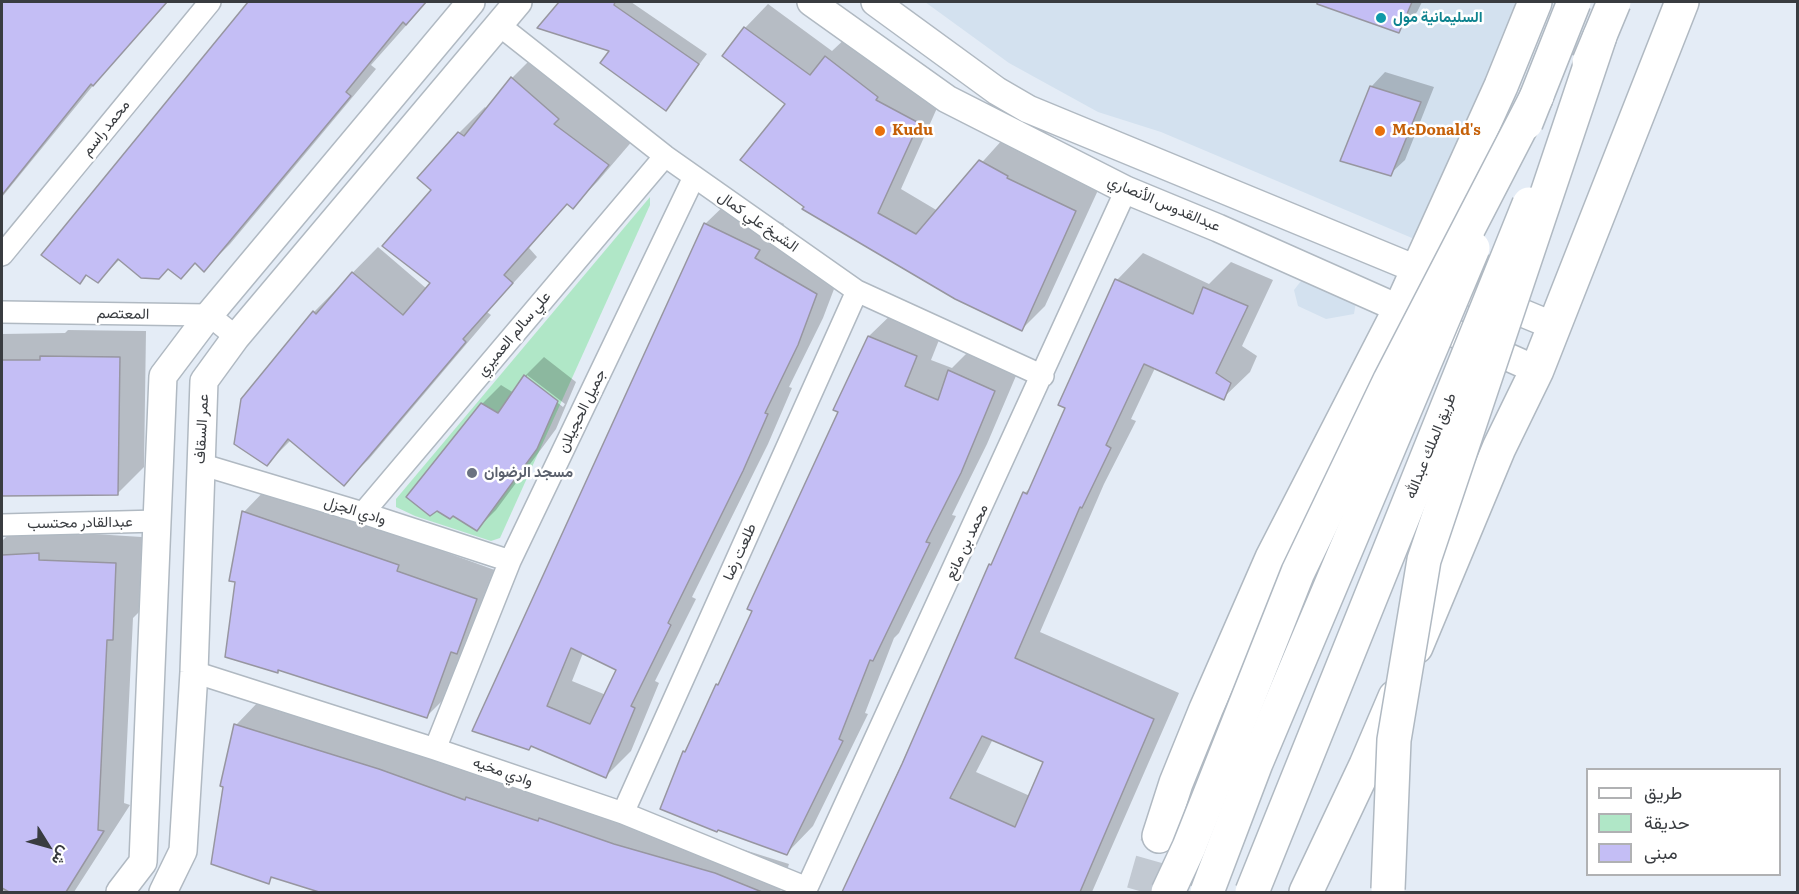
<!DOCTYPE html>
<meta charset="utf-8">
<style>
body{margin:0}
#map{position:relative;width:1799px;height:894px;overflow:hidden;background:#e4ecf6;font-family:Literata,Vazirmatn,serif}
canvas{display:block}
.frame{position:absolute;inset:0;border:3px solid #393c40;pointer-events:none}
.legend{position:absolute;left:1586px;top:768px;width:195px;height:108px;box-sizing:border-box;background:#fff;border:2px solid #b0b1b3;margin:0;padding:8px 10px;list-style:none;font-size:18px;color:#393c40}
.legend li{display:flex;align-items:center;gap:12px;height:30px}
.legend b{width:30px;border:2px solid #b0b1b3}
.north{position:absolute;left:18px;top:816px;width:60px;height:60px;-webkit-text-stroke:4px #fff;paint-order:stroke;rotate:127deg;font-size:16px;font-weight:700;line-height:24px;text-align:center;color:#393c40}
.north::after{content:'';display:block;margin:auto;width:21px;height:27px;background:#393c40;clip-path:polygon(50% 0,100% 100%,50% 72%,0 100%)}
</style>
<div id="map">
<canvas width="1799" height="894"></canvas>
<div class="frame"></div>
<ul class="legend">
<li><b style="height:8px;background:#fff"></b>طريق</li>
<li><b style="height:16px;background:#b0e7c7"></b>حديقة</li>
<li><b style="height:16px;background:#c4bef5"></b>مبنى</li>
</ul>
<div class="north">ش</div>
</div>
<script>
const ctx = document.querySelector('canvas').getContext('2d');
ctx.lineJoin = 'round';
function fillPath(path, color) { ctx.fillStyle = color; ctx.fill(path, 'evenodd'); }
const poly = rows => new Path2D(rows.map(r => 'M' + r).join(''));
function strokePath(path, color, width, dash) { ctx.strokeStyle = color; ctx.lineWidth = width; ctx.lineCap = dash ? 'butt' : 'round'; ctx.setLineDash(dash || []); ctx.stroke(path); }
function label(font, color, halo, rows, align = 'center') {
  ctx.font = font + ' Literata,Vazirmatn,serif'; ctx.lineWidth = 5; ctx.setLineDash([]); ctx.textBaseline = 'middle'; ctx.strokeStyle = halo; ctx.fillStyle = color; for (const [text, x, y, turn = 0] of rows) {
    ctx.save(); ctx.translate(x, y); ctx.rotate((+turn || 0) * Math.PI / 180); ctx.textAlign = isNaN(turn) ? turn : align; if (halo) ctx.strokeText(text, 0, 0); ctx.fillText(text, 0, 0); ctx.restore();
  }
}
fillPath(poly([
 [925,2,1520,2,1422,236,1412,238,1161,132,1098,112,1009,63],
 [1301,281,1356,302,1354,314,1326,319,1298,306,1294,290]
]), '#d3e1ef');
fillPath(poly([
 [650,197,650,205,500,538,491,541,415,516,396,507,396,499]
]), '#b0e7c7');
fillPath(poly([
 [2,2,168,2,100,77,2,197],
 [250,2,427,2,371,65,376,69,230,244,204,270,196,262,181,277,168,267,120,259,98,282,87,274,80,282,43,255],
 [561,2,631,2,707,54,666,109,612,50,540,27],
 [1320,2,1422,2,1417,12,1398,31],
 [768,4,832,51,850,34,941,99,901,189,938,211,1004,138,1099,188,1045,306,1022,329,805,209,787,104,745,28],
 [537,53,634,139,598,181,573,207,568,203,529,248,537,257,487,312,491,315,369,459,343,484,291,440,267,464,314,312,378,247,427,289,432,283,433,190,419,178,459,133,485,107,487,109,512,78],
 [1385,72,1434,87,1405,160,1390,174,1371,87],
 [731,199,784,224,780,233,842,268,823,318,789,387,792,388,768,444,692,597,696,599,655,681,659,683,631,751,605,777,532,745,705,224],
 [583,653,618,670,606,695,572,681],
 [1143,253,1209,284,1231,262,1273,280,1242,346,1257,356,1250,372,1223,398,1155,368,1131,419,1136,421,1104,484,1040,632,1179,693,1092,892,843,892,1025,493,1033,485,1067,407,1060,404,1117,280],
 [993,739,1045,761,1030,796,976,772],
 [896,310,943,330,931,360,952,368,976,344,1021,364,987,444,952,515,956,516,899,633,894,638,865,713,868,714,813,826,787,853,684,752,722,680,840,412,835,409,869,336],
 [68,330,146,331,144,467,117,494,2,493,2,334,65,333],
 [544,357,576,382,556,429,496,510,477,529,482,404,501,385,514,393,525,376],
 [527,375,565,404,563,407,527,379],
 [270,485,425,539,423,544,503,573,454,689,427,716,354,691,226,656,244,512],
 [14,529,142,537,139,612,133,618,124,803,130,805,74,892,2,892,2,541],
 [262,698,789,864,780,892,321,892,274,876,268,882,236,725]
]), '#0003');
const building = poly([
 [2,2,167,2,93,86,91,84,2,195,2,2],
 [248,2,426,2,406,25,403,22,346,92,351,96,204,272,195,263,181,279,168,269,159,279,141,278,118,259,98,283,86,275,80,284,41,255,248,2],
 [559,2,615,2,614,5,699,64,666,111,600,63,609,51,537,28,559,2],
 [1317,2,1412,2,1399,33,1317,4,1317,2],
 [744,27,810,75,825,56,878,97,876,100,919,123,878,213,916,234,979,160,1008,176,1007,178,1076,211,1022,331,955,299,802,209,804,207,740,160,785,104,722,56,744,27],
 [511,77,559,119,554,124,609,165,573,209,567,204,504,275,513,283,463,339,466,342,344,486,288,439,267,466,234,444,241,399,313,311,316,314,352,272,403,315,430,283,382,246,431,190,417,178,458,132,464,136,511,77],
 [1370,86,1421,102,1391,176,1340,161,1370,86],
 [704,223,760,250,755,258,817,294,798,345,765,413,768,414,743,471,668,623,671,625,631,706,635,708,606,778,531,746,529,750,472,731,704,223],
 [571,648,616,670,590,724,547,706,571,648],
 [1115,279,1193,314,1203,287,1248,306,1216,373,1231,383,1224,400,1144,364,1106,445,1111,448,1082,508,1080,507,1015,658,1154,719,1080,892,842,892,902,764,989,564,991,565,1023,492,1027,494,1065,408,1058,405,1115,279],
 [982,736,1043,762,1015,827,950,798,982,736],
 [868,336,917,356,905,386,938,400,948,370,995,391,961,473,926,542,930,543,873,661,870,660,839,739,843,741,787,855,718,830,717,832,660,809,683,751,685,752,716,684,718,685,752,611,747,609,838,412,833,410,868,336],
 [40,356,120,357,118,495,2,496,2,360,40,360,40,356],
 [524,375,558,401,537,449,477,531,453,516,450,519,437,511,430,516,406,497,481,403,498,413,524,375],
 [242,511,399,565,397,571,477,599,457,654,451,652,427,718,278,670,278,673,225,657,235,582,229,581,242,511],
 [39,553,39,560,116,563,113,640,107,640,98,830,104,831,66,892,9,892,2,888,2,555,39,553],
 [234,724,379,769,465,800,466,797,538,821,539,818,614,844,715,873,762,892,319,892,271,877,269,884,211,864,223,787,220,786,234,724]
]);
fillPath(building, '#c4bef5');
strokePath(building, '#9796a0', 1.5);
strokePath(poly([
 [1143,892,1159,836]
]), '#c2c9d2', 33, [33, 16]);
const minor = poly([
 [499,25,665,156,857,291,1043,376],
 [2,255,210,2],
 [2,312,209,315,236,337],
 [200,464,363,513,510,561],
 [363,513,665,156],
 [2,525,158,521],
 [194,672,435,749,623,813,807,888],
 [435,749,510,561,694,177],
 [623,813,857,291],
 [805,892,1126,190]
]);
const tertiary = poly([
 [811,2,947,99,1126,190,1218,228,1537,370],
 [875,2,997,91,1028,109,1554,326],
 [120,892,143,862,163,376,209,315,471,2],
 [163,892,183,851,194,672,204,381,236,337,518,2]
]);
const primary = poly([
 [1416,647,1499,448,1537,370,1682,2],
 [1159,836,1176,783,1206,709,1272,558,1400,309,1501,86,1535,2],
 [1306,892,1366,765,1395,697]
]);
strokePath(minor, '#b0b9c2', 24);
strokePath(tertiary, '#b0b9c2', 30);
strokePath(primary, '#b0b9c2', 36);
strokePath(minor, '#fff', 21);
strokePath(tertiary, '#fff', 27);
strokePath(primary, '#fff', 33);
const trunkBridge = poly([
 [1589,62,1614,2],
 [1526,123,1574,2],
 [1207,892,1256,763,1473,248],
 [1252,892,1529,204]
]);
const motorwayBridge = poly([
 [1388,889,1394,740,1424,560,1600,36],
 [1168,892,1189,847,1298,572,1390,380,1537,96]
]);
strokePath(trunkBridge, '#b0b9c2', 36, []);
strokePath(motorwayBridge, '#b0b9c2', 36, []);
strokePath(trunkBridge, '#fff', 33);
strokePath(motorwayBridge, '#fff', 33);
for (const [x, y, r, color] of [
 [1381,18,6,"#0f9aa8"],
 [880,131,6,"#e8710a"],
 [1380,131,6,"#e8710a"],
 [472,473,6,"#6b7280"]
]) { const dot = new Path2D(); dot.arc(x, y, r, 0, 2 * Math.PI); ctx.fillStyle = color; ctx.fill(dot); strokePath(dot, '#fff', 2); }
label('bold 15px', '#0d838f', '#fff', [
 ["السليمانية مول",1393,18]
], 'left');
label('15px', '#393c40', '#fff', [
 ["محمد راسم",106,128,-51],
 ["عبدالقدوس الأنصاري",1164,204,23],
 ["الشيخ علي كمال",758,222,35],
 ["المعتصم",123,314,1],
 ["علي سالم العميري",514,334,-50],
 ["جميل الحجيلان",582,411,-64],
 ["عمر السقاف",202,429,-87],
 ["طريق الملك عبدالله",1431,446,-68],
 ["وادي الجزل",355,511,17],
 ["عبدالقادر محتسب",80,523,-1],
 ["محمد بن مانع",967,542,-65],
 ["طلعت رضا",740,552,-66],
 ["وادي مخيه",503,772,19]
]);
label('bold 15px', '#c56008', '#fff', [
 ["Kudu",892,131],
 ["McDonald's",1392,131]
], 'left');
label('bold 15px', '#5b616d', '#fff', [
 ["مسجد الرضوان",484,473]
], 'left');
</script>
